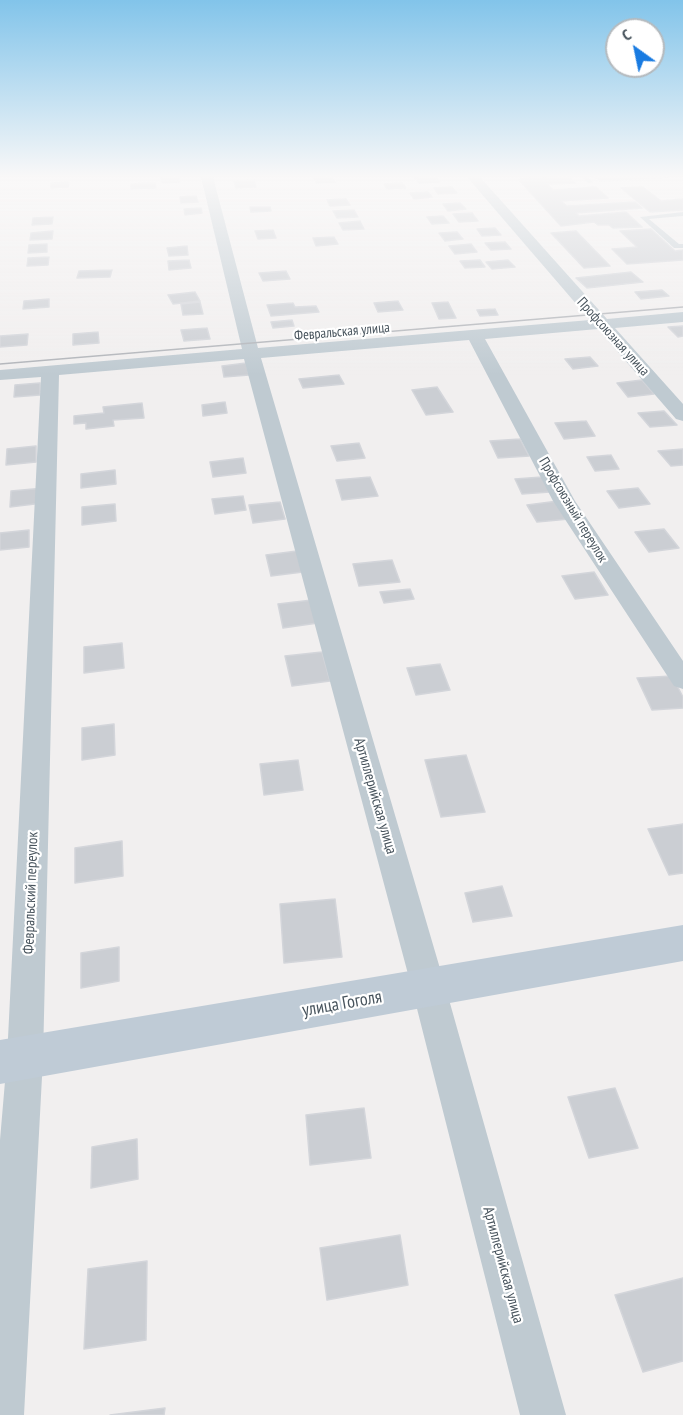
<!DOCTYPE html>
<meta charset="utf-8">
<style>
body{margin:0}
#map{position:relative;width:683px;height:1415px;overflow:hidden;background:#f1efef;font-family:"PT Sans Narrow",sans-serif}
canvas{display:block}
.north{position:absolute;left:605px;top:18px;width:60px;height:60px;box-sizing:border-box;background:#fff;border:2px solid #b5babe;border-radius:50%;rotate:327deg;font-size:16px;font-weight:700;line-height:24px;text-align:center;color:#47535c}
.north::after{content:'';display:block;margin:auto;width:21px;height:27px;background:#197be1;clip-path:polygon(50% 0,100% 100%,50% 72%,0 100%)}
</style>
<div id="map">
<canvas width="683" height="1415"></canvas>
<div class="north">С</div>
</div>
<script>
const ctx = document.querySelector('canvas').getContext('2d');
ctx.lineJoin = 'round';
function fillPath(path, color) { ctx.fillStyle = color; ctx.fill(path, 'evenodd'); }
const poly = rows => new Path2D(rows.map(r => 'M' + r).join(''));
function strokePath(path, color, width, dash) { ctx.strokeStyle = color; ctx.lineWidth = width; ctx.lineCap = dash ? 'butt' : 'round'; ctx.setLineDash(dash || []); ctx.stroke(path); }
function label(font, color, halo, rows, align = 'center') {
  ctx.font = font + ' "PT Sans Narrow",sans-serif'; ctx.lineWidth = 4.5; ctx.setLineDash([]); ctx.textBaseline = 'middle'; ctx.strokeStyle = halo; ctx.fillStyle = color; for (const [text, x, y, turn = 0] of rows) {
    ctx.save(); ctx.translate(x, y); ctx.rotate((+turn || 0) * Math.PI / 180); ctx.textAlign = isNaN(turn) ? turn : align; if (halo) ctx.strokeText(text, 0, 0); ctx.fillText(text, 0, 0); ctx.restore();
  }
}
const building = poly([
 [178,177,180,182,162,183,161,178,178,177],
 [332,177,335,182,317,183,314,178,332,177],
 [435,177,439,182,419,183,415,178,435,177],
 [569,177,575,183,547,184,553,190,596,187,608,198,561,201,567,206,635,202,642,208,576,213,579,216,626,212,642,227,613,228,609,225,598,225,594,222,561,226,518,179,569,177],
 [595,177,668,177,600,181,595,177],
 [254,180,256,187,236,188,234,181,254,180],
 [69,182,68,187,51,188,51,183,69,182],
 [155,183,156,188,131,189,131,184,155,183],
 [402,183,406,188,387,189,384,184,402,183],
 [452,187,457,193,438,194,434,188,452,187],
 [643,187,661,201,683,199,683,210,650,212,621,188,643,187],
 [428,192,432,197,414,199,410,193,428,192],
 [196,196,198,202,181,203,180,197,196,196],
 [346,199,350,205,330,206,327,200,346,199],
 [460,203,466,209,448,211,443,204,460,203],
 [250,207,270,207,271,211,251,212,250,207],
 [201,208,202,213,185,215,184,209,201,208],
 [354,210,358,217,337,218,333,211,354,210],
 [472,213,478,221,459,222,453,214,472,213],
 [443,216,449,223,432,224,427,217,443,216],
 [53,217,52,224,32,225,33,218,53,217],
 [360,221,364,229,343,230,339,223,360,221],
 [495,228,501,235,482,236,477,229,495,228],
 [651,229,675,251,683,250,683,260,627,264,612,249,637,247,620,231,651,229],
 [273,230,276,238,258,239,255,231,273,230],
 [53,231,52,239,30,240,31,233,53,231],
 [576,231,610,266,584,268,551,233,576,231],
 [457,232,463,239,445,241,439,233,457,232],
 [334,237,338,244,316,246,313,238,334,237],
 [505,242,511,249,491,250,485,243,505,242],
 [47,244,47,252,28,253,29,245,47,244],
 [471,244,477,252,455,254,449,246,471,244],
 [187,246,188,255,169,256,167,248,187,246],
 [49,257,48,265,27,266,28,258,49,257],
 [189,260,191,268,169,270,168,261,189,260],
 [480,260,485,267,465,268,460,261,480,260],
 [508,260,515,267,492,269,486,262,508,260],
 [112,270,110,277,77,278,79,271,112,270],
 [286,271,290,279,263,281,259,273,286,271],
 [631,272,643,282,587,288,576,278,631,272],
 [662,290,669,296,641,299,635,292,662,290],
 [195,292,200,301,173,304,168,295,195,292],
 [49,299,49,307,23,309,24,301,49,299],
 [398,301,403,310,378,312,374,303,398,301],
 [200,302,203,314,183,315,181,304,200,302],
 [448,302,456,318,439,319,432,303,448,302],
 [293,303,295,307,316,306,319,312,271,316,267,305,293,303],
 [495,309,498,315,480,316,477,310,495,309],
 [292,320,294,326,273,328,271,322,292,320],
 [683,326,683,336,678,337,668,327,683,326],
 [207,328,210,339,184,341,181,330,207,328],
 [98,332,99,343,73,345,73,334,98,332],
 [28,334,27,345,0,347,0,336,28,334],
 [590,357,598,366,573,369,565,359,590,357],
 [246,363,249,375,224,377,222,366,246,363],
 [339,375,344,384,303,388,299,379,339,375],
 [642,380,654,394,628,397,617,383,642,380],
 [40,383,40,395,14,397,15,385,40,383],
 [437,387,453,412,426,415,412,390,437,387],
 [225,402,227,413,203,416,202,405,225,402],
 [142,403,144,418,113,420,114,426,86,429,86,423,74,424,74,416,104,413,103,407,142,403],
 [664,411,677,425,650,427,638,413,664,411],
 [586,421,595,436,564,439,555,423,586,421],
 [520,439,529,456,498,458,490,441,520,439],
 [359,443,365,458,337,461,331,446,359,443],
 [36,446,36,462,6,465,7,449,36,446],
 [683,449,683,465,671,466,658,451,683,449],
 [611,455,619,469,595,471,587,457,611,455],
 [243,458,246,473,213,477,210,462,243,458],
 [115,470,116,484,81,488,81,474,115,470],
 [370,477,378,496,342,500,336,480,370,477],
 [542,477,550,492,522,494,515,479,542,477],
 [44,488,43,503,10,507,11,491,44,488],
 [638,488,650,504,619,508,607,491,638,488],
 [243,496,246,510,215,514,212,499,243,496],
 [558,501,569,519,537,522,527,505,558,501],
 [280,502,285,519,253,523,249,505,280,502],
 [115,504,116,521,82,525,82,507,115,504],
 [664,529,679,548,649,552,635,532,664,529],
 [29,530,29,547,0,550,0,533,29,530],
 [297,551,303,572,271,576,266,555,297,551],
 [392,560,400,582,359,586,353,564,392,560],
 [594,572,608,595,575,599,562,576,594,572],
 [410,589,414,599,384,603,380,592,410,589],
 [312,600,318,623,283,628,278,604,312,600],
 [122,643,124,668,84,673,84,647,122,643],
 [322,652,330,681,292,686,285,656,322,652],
 [440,664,450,690,416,695,407,668,440,664],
 [672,676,683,697,683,708,652,710,637,678,672,676],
 [114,724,115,755,82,760,82,728,114,724],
 [466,755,485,812,441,817,425,760,466,755],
 [298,760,303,790,264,795,260,764,298,760],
 [683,824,683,873,669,875,648,829,683,824],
 [122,841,123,876,75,883,75,848,122,841],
 [502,886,512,916,473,922,465,893,502,886],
 [335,899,342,957,284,963,280,904,335,899],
 [119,947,119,981,81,988,81,953,119,947],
 [615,1088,638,1148,589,1158,568,1097,615,1088],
 [364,1108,371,1158,310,1165,306,1115,364,1108],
 [137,1139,138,1179,91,1188,92,1147,137,1139],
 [400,1235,408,1285,327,1300,320,1248,400,1235],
 [147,1261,146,1340,84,1349,88,1269,147,1261],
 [683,1278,683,1361,643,1372,615,1295,683,1278],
 [165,1408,164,1415,110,1415,165,1408]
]);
fillPath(building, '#cbced3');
strokePath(building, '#d3d5da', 1.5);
fillPath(poly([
 [582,177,588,177,593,182,588,183,582,177],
 [683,212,683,216,649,219,679,244,683,244,683,248,674,248,640,217,683,212]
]), '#bfcad1');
fillPath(poly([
 [201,177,213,177,258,348,590,320,467,177,480,177,607,319,683,312,683,322,615,328,683,404,683,421,676,419,598,329,485,339,575,501,683,661,683,689,674,686,553,501,469,340,261,358,446,989,566,1415,520,1415,412,989,244,359,59,375,43,1058,24,1415,0,1415,0,1140,7,1058,41,377,0,380,0,370,242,349,201,177]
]), '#bfcad1');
fillPath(poly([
 [683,925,683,961,0,1084,0,1040,683,925]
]), '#bfcbd6');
strokePath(poly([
 [0,364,683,307]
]), '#b1b4b9', 1.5);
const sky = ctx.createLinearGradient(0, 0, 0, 375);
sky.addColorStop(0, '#82c4ea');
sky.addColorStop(0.47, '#f9f8f8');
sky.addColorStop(1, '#f9f8f800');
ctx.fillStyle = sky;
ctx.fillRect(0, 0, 683, 375);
label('14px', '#47535c', '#fff', [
 ["Февральская улица",342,332,-5],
 ["Профсоюзная улица",613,337,48],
 ["Профсоюзный переулок",573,510,59]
]);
label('15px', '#47535c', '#fff', [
 ["Артиллерийская улица",375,796,74],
 ["Февральский переулок",31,893,-88],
 ["Артиллерийская улица",503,1265,75]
]);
label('18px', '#47535c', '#fff', [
 ["улица Гоголя",342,1004,-10]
]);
</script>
